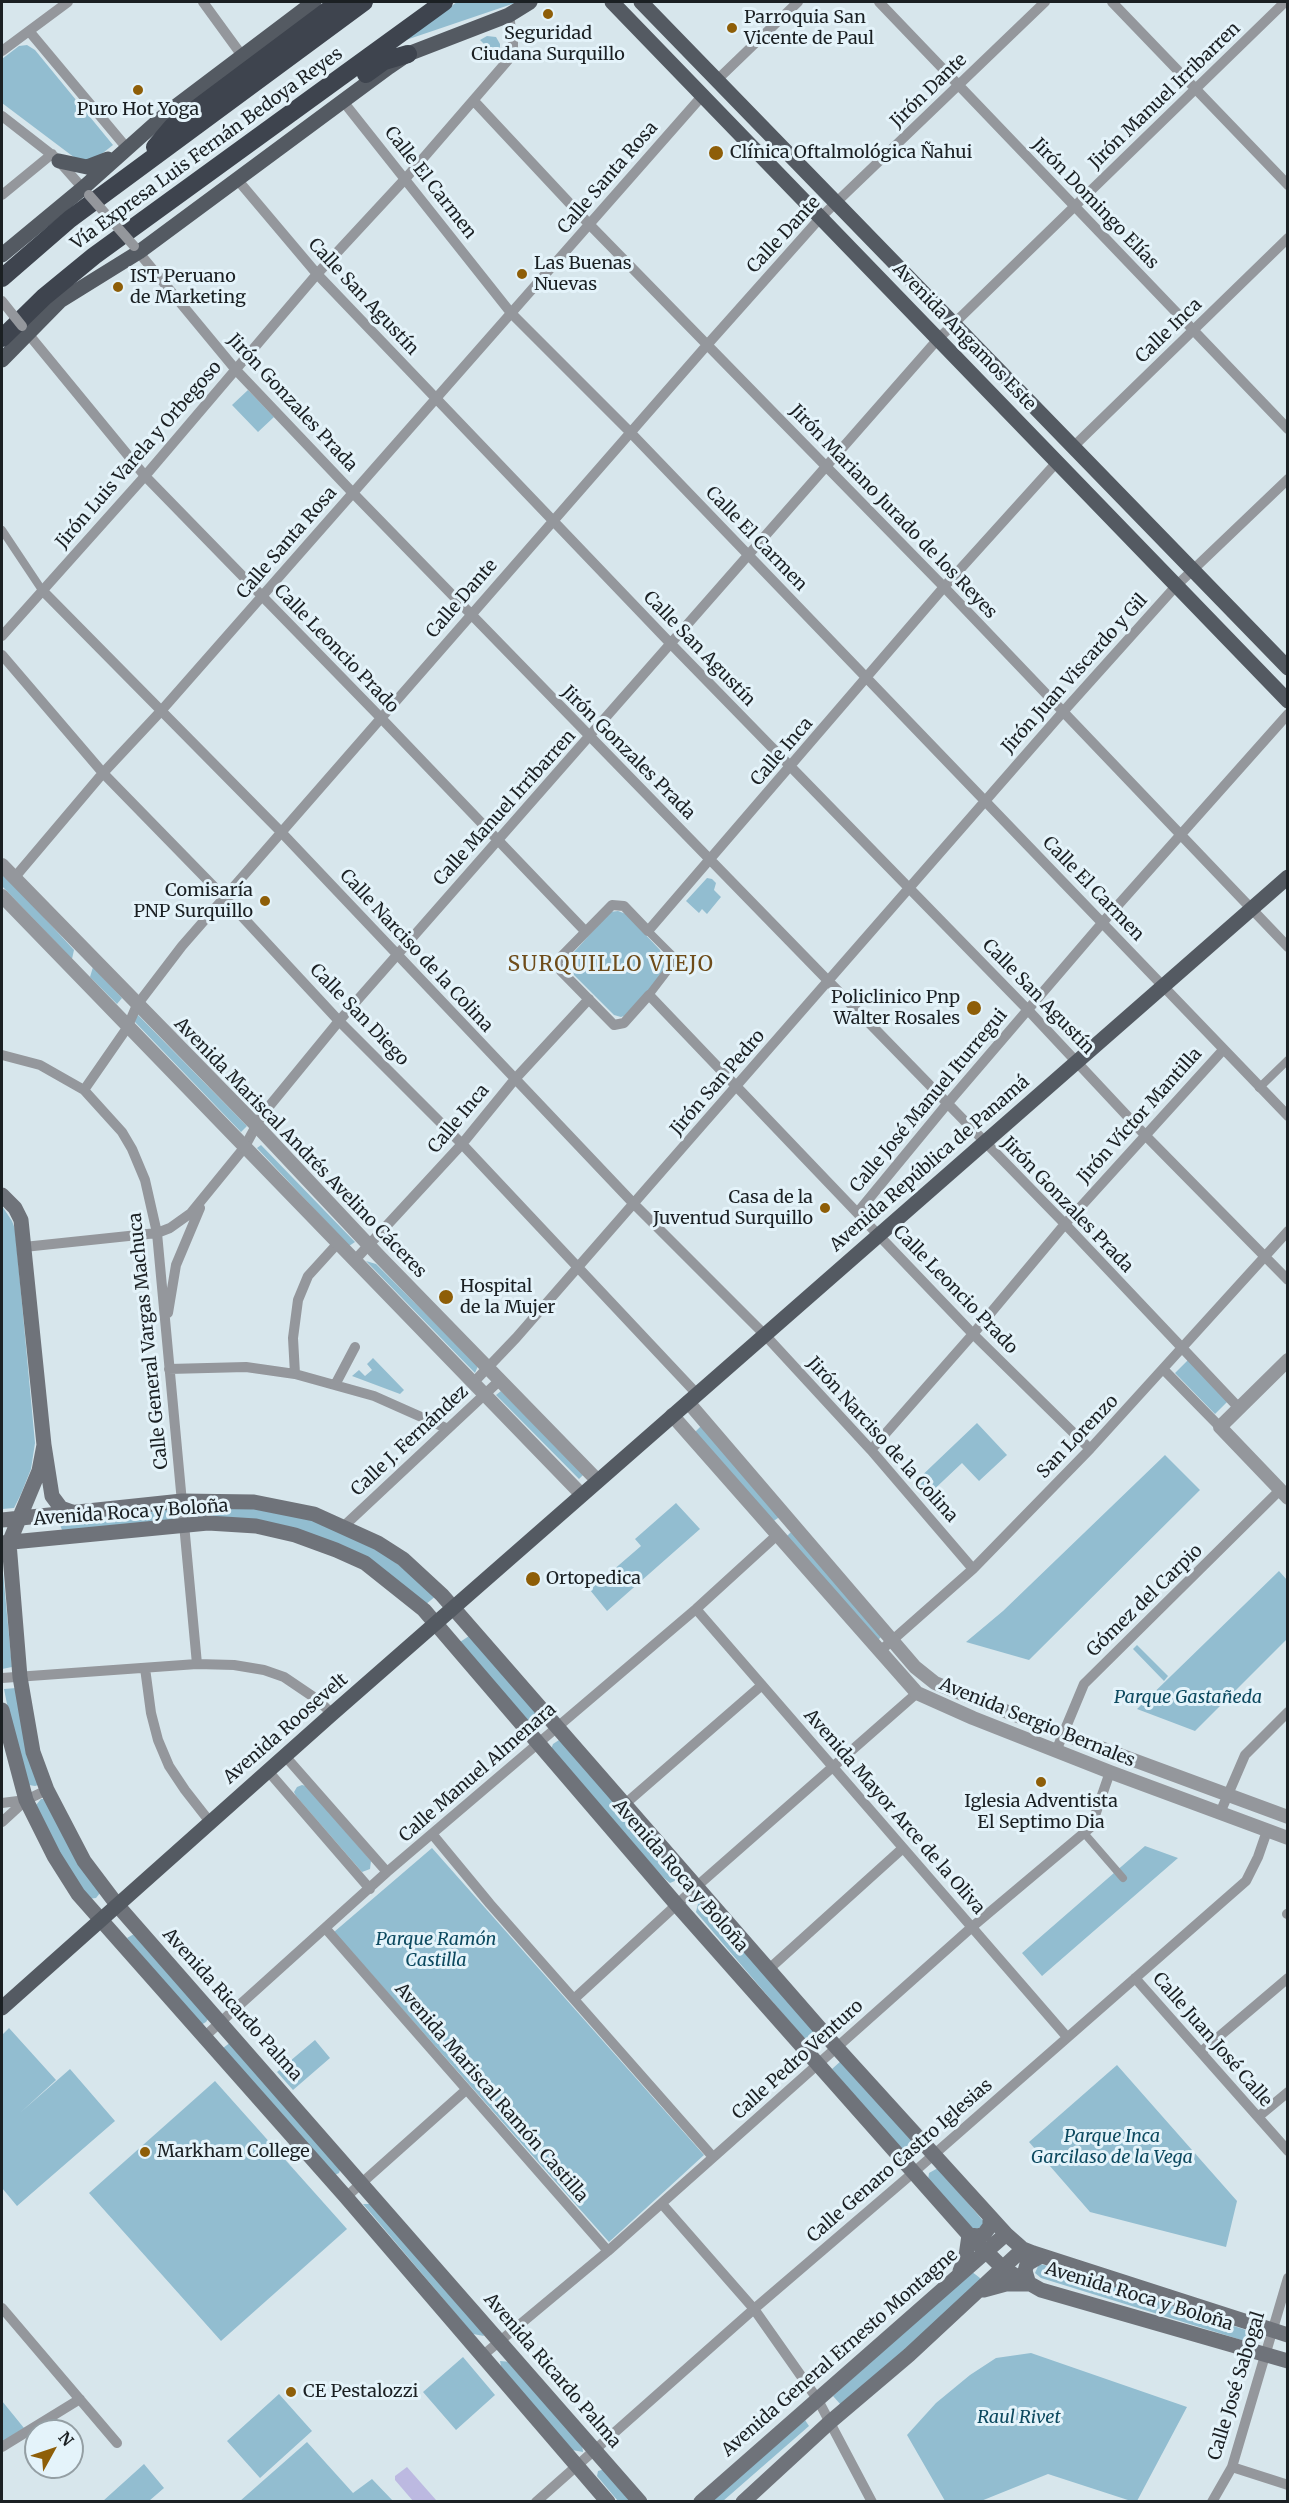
<!DOCTYPE html>
<meta charset="utf-8">
<style>
body{margin:0}
#map{position:relative;width:1289px;height:2503px;overflow:hidden;background:#d7e6ec;font-family:Merriweather,serif}
canvas{display:block}
.frame{position:absolute;inset:0;border:3px solid #1b2023;pointer-events:none}
.north{position:absolute;left:24px;top:2419px;width:60px;height:60px;box-sizing:border-box;background:#e4f3fa;border:2px solid #949fa4;border-radius:50%;rotate:50deg;font-size:16px;font-weight:700;line-height:24px;text-align:center;color:#1b2023}
.north::after{content:'';display:block;margin:auto;width:21px;height:27px;background:#8e5e08;clip-path:polygon(50% 0,100% 100%,50% 72%,0 100%)}
</style>
<div id="map">
<canvas width="1289" height="2503"></canvas>
<div class="frame"></div>
<div class="north">N</div>
</div>
<script>
const ctx = document.querySelector('canvas').getContext('2d');
ctx.lineJoin = 'round';
function fillPath(path, color) { ctx.fillStyle = color; ctx.fill(path, 'evenodd'); }
const poly = rows => new Path2D(rows.map(r => 'M' + r).join(''));
function strokePath(path, color, width, dash) { ctx.strokeStyle = color; ctx.lineWidth = width; ctx.lineCap = dash ? 'butt' : 'round'; ctx.setLineDash(dash || []); ctx.stroke(path); }
function label(font, color, halo, rows, align = 'center') {
  ctx.font = font + ' Merriweather,serif'; ctx.lineWidth = 6; ctx.setLineDash([]); ctx.textBaseline = 'middle'; ctx.strokeStyle = halo; ctx.fillStyle = color; for (const [text, x, y, turn = 0] of rows) {
    ctx.save(); ctx.translate(x, y); ctx.rotate((+turn || 0) * Math.PI / 180); ctx.textAlign = isNaN(turn) ? turn : align; if (halo) ctx.strokeText(text, 0, 0); ctx.fillText(text, 0, 0); ctx.restore();
  }
}
fillPath(poly([
 [457,2,518,2,403,41],
 [487,36,496,37,500,44,500,49,496,56,480,40],
 [27,45,35,50,113,145,94,160,79,161,2,103,2,59,19,46],
 [248,390,274,417,258,432,232,405],
 [2,872,74,950,72,959,2,886],
 [707,878,712,879,716,883,714,890,721,897,707,914,702,909,699,913,686,901],
 [618,911,626,914,660,950,664,963,663,975,624,1016,621,1017,614,1015,568,969,565,962,610,912],
 [93,967,122,998,117,1004,90,977],
 [137,1014,247,1126,241,1132,134,1021],
 [261,1145,355,1242,349,1246,257,1148],
 [2,1206,12,1221,15,1229,35,1443,31,1469,21,1494,14,1508,2,1509],
 [366,1261,376,1264,478,1366,475,1373],
 [373,1358,404,1390,400,1394,352,1376,359,1370,365,1376,372,1370,367,1364],
 [1189,1359,1229,1400,1215,1414,1175,1373],
 [501,1391,584,1474,579,1479,496,1395],
 [977,1423,1007,1455,979,1481,962,1463,926,1497,913,1484],
 [701,1426,781,1516,772,1522,694,1433],
 [1165,1455,1200,1490,1029,1660,966,1642,1003,1611],
 [676,1503,700,1529,607,1611,590,1590,641,1546,635,1539],
 [194,1504,291,1512,373,1545,437,1595,425,1605,351,1551,195,1520],
 [171,1506,173,1522,62,1530,60,1525,61,1520],
 [793,1530,884,1634,878,1640,786,1537],
 [2,1562,12,1667,2,1669],
 [1279,1571,1287,1580,1287,1639,1195,1731,1137,1709],
 [469,1636,542,1717,542,1725,535,1730,460,1642],
 [1137,1645,1168,1676,1164,1681,1133,1649],
 [16,1688,38,1785,35,1786,29,1785,7,1704,4,1689],
 [559,1740,563,1743,679,1875,677,1880,670,1883,664,1878,550,1752,553,1744],
 [302,1785,306,1786,371,1861,370,1869,362,1872,296,1796,294,1792,297,1787],
 [41,1799,44,1799,100,1893,96,1898,88,1899,53,1846,36,1805],
 [1145,1846,1178,1858,1042,1976,1022,1953],
 [432,1848,704,2155,609,2242,334,1932],
 [706,1902,822,2038,818,2043,807,2042,696,1912,698,1904],
 [134,1934,208,2019,206,2022,201,2025,127,1938],
 [9,2028,56,2080,21,2112,70,2069,115,2121,17,2206,2,2188,2,2035],
 [315,2040,330,2058,293,2090,277,2072],
 [231,2042,340,2170,339,2173,335,2175,223,2048],
 [842,2060,914,2141,915,2149,909,2155,904,2154,832,2069],
 [1117,2065,1237,2201,1226,2247,1090,2212,1029,2142],
 [215,2081,347,2229,221,2341,89,2193],
 [938,2168,985,2223,974,2232,928,2180,929,2173],
 [363,2204,374,2204,480,2326,484,2336,473,2334],
 [1039,2264,1054,2267,1252,2332,1255,2342,1248,2342,1041,2278,1035,2273],
 [971,2271,980,2278,980,2284,841,2405,833,2396],
 [1031,2353,1187,2407,1137,2501,1131,2501,1048,2474,981,2501,945,2501,907,2435,936,2403,970,2375,996,2358],
 [463,2357,495,2395,456,2430,423,2392],
 [500,2361,511,2362,582,2444,583,2452,572,2450,502,2371],
 [279,2394,312,2431,260,2478,227,2441],
 [2,2401,24,2428,2,2442],
 [805,2420,809,2426,723,2501,708,2502],
 [307,2442,353,2493,372,2479,393,2501,240,2501],
 [144,2464,164,2488,149,2501,103,2501],
 [605,2469,634,2501,618,2501,597,2476,598,2471]
]), '#92bdd0');
fillPath(poly([
 [407,2467,436,2500,434,2501,413,2501,395,2480,395,2476]
]), '#bcb9e1');
strokePath(poly([
 [2,530,42,590],
 [648,931,674,957,675,961,649,995],
 [1259,1088,1288,1060],
 [1084,1833,1123,1878]
]), '#94979c', 8);
strokePath(poly([
 [203,2,243,57],
 [879,2,1288,429],
 [1112,2,1288,185],
 [29,31,126,147],
 [2,51,68,2],
 [717,80,798,2],
 [342,100,511,313,630,432,1288,1116],
 [474,101,589,224,944,587,1288,947],
 [2,116,56,158,87,193],
 [236,178,317,274,671,644,1028,1010,1145,1135,1288,1280],
 [2,195,52,154],
 [135,248,236,370,352,492,1065,1224,1239,1408],
 [25,330,145,476,381,718,585,931],
 [1073,447,1288,238],
 [1057,462,944,587,648,931,624,906,612,905,559,959,557,964,561,971,614,1025,624,1023,649,995,973,1334,1090,1449],
 [42,590,282,833,634,1204,765,1335,871,1450,973,1569],
 [2,636,145,476,317,274,406,178,509,59,513,51,513,43,509,15],
 [2,655,103,773,224,897,339,1021,462,1144,697,1394],
 [15,877,103,773,161,711,703,95],
 [2,1055,40,1065,84,1090,122,1132,132,1149,145,1180,157,1233,197,1664],
 [84,1090,127,1028,137,1005,182,946,707,345,821,217,1045,2],
 [858,1212,947,1104,1103,922,1288,714],
 [24,1247,157,1233,170,1228,191,1213,244,1148,262,1115,339,1021,938,339,1285,2],
 [354,1261,462,1144,515,1079,589,999],
 [168,1313,176,1265,200,1208],
 [169,1369,246,1367,295,1374,374,1396,446,1428],
 [1164,1370,1220,1427],
 [295,1374,293,1338,298,1300,308,1276,338,1243],
 [473,1383,516,1338,1062,713,1176,586,1288,479],
 [335,1385,355,1347],
 [871,1450,973,1334,1065,1224,1223,1050],
 [344,1526,499,1381],
 [696,1609,1067,2037],
 [879,1652,973,1569,1090,1449,1288,1231],
 [145,1668,151,1713,158,1740,169,1766,185,1790,210,1822],
 [2,1678,197,1664,234,1665,264,1670,284,1677,318,1700,332,1714],
 [1056,1751,1084,1684,1280,1490],
 [285,1756,387,1872],
 [268,1771,370,1889],
 [2,1803,26,1800],
 [625,1804,762,1685],
 [1220,1813,1245,1755,1288,1712],
 [2,1822,26,1800,47,1790],
 [433,1835,490,1904,713,2157],
 [1287,1914,1288,1914],
 [326,1929,608,2251],
 [769,1969,903,1848],
 [1135,1978,1288,2151],
 [574,1999,696,1887,917,1693],
 [204,2037,387,1872,696,1609,776,1536],
 [1202,2051,1288,1978],
 [1258,2117,1288,2092],
 [346,2197,466,2090],
 [662,2204,754,2309,818,2400,872,2502],
 [2,2308,117,2443],
 [482,2356,608,2251,972,1927,1091,1827,1110,1772],
 [2,2447,80,2399],
 [1232,2467,1288,2485],
 [536,2502,754,2309,914,2172,1246,1881,1258,1857,1267,1831],
 [1212,2502,1232,2467,1288,2278]
]), '#94979c', 10);
strokePath(poly([
 [2,865,256,1125,379,1256,598,1481],
 [2,896,582,1495],
 [1288,1360,1220,1427,1288,1498],
 [688,1402,915,1667,935,1683,1063,1734,1288,1817],
 [672,1415,917,1693,973,1718,1110,1772,1288,1838]
]), '#94979c', 14);
strokePath(poly([
 [2,1195,15,1208,21,1220,44,1445,52,1496,61,1508,72,1512],
 [44,1445,39,1471,9,1543,20,1677,33,1752,47,1790,84,1861,118,1906,640,2502],
 [2,1520,182,1501,254,1502,314,1514,378,1543,403,1559,442,1595,837,2048,1006,2234,1023,2249,1033,2253,1288,2335],
 [2,1543,208,1523,256,1526,295,1535,336,1550,365,1563,424,1610,677,1905,969,2235,1004,2269,1041,2290,1288,2361],
 [2,1710,26,1800,54,1856,78,1894,346,2197,608,2502],
 [960,2271,966,2256,969,2235,978,2236,984,2234,990,2226,990,2217],
 [984,2290,1006,2284,1029,2284,1025,2271,1027,2264,1041,2256],
 [701,2502,1006,2234],
 [743,2502,830,2422,909,2355,1023,2249]
]), '#6f737a', 15);
strokePath(poly([
 [612,2,1288,701],
 [641,2,1288,668],
 [59,161,87,167,108,159],
 [2,255,83,188,167,113,314,2],
 [2,360,60,301,139,252,389,67,408,54,509,15,530,2],
 [2,2008,332,1714,1288,877]
]), '#545a62', 15);
strokePath(poly([
 [366,74,384,61,408,54],
 [155,147,172,127,339,2],
 [2,278,70,219,364,2],
 [2,338,44,297,94,256,444,2]
]), '#3e444e', 18);
strokePath(poly([
 [89,195,134,246],
 [2,301,22,326]
]), '#94979c', 10);
for (const [x, y, r, color] of [
 [548,14,6,"#8e5e08"],
 [732,28,6,"#8e5e08"],
 [138,90,6,"#8e5e08"],
 [716,153,8,"#8e5e08"],
 [522,274,6,"#8e5e08"],
 [118,287,6,"#8e5e08"],
 [265,901,6,"#8e5e08"],
 [974,1008,8,"#8e5e08"],
 [825,1208,6,"#8e5e08"],
 [446,1297,8,"#8e5e08"],
 [533,1579,8,"#8e5e08"],
 [1041,1782,6,"#8e5e08"],
 [145,2152,6,"#8e5e08"],
 [291,2392,6,"#8e5e08"]
]) { const dot = new Path2D(); dot.arc(x, y, r, 0, 2 * Math.PI); ctx.fillStyle = color; ctx.fill(dot); strokePath(dot, '#e4f3fa', 2); }
label('18px', '#1b2023', '#e4f3fa', [
 ["Parroquia San",744,18],
 ["Vicente de Paul",744,39],
 ["Seguridad",548,34,"center"],
 ["Ciudana Surquillo",548,55,"center"],
 ["Puro Hot Yoga",138,110,"center"],
 ["Clínica Oftalmológica Ñahui",730,153],
 ["Las Buenas",534,264],
 ["Nuevas",534,285],
 ["IST Peruano",130,277],
 ["de Marketing",130,298],
 ["Comisaría",253,891,"right"],
 ["PNP Surquillo",253,912,"right"],
 ["Policlinico Pnp",960,998,"right"],
 ["Walter Rosales",960,1019,"right"],
 ["Casa de la",813,1198,"right"],
 ["Juventud Surquillo",813,1219,"right"],
 ["Hospital",460,1287],
 ["de la Mujer",460,1308],
 ["Ortopedica",546,1579],
 ["Iglesia Adventista",1041,1802,"center"],
 ["El Septimo Dia",1041,1823,"center"],
 ["Markham College",157,2152],
 ["CE Pestalozzi",303,2392]
], 'left');
label('18px', '#1b2023', '#e4f3fa', [
 ["Jirón Dante",929,91,-44],
 ["Jirón Manuel Irribarren",1165,96,-44],
 ["Vía Expresa Luis Fernán Bedoya Reyes",207,149,-36],
 ["Calle Santa Rosa",608,178,-49],
 ["Calle El Carmen",430,183,52],
 ["Jirón Domingo Elías",1095,204,46],
 ["Calle Dante",784,235,-47],
 ["Calle San Agustín",363,297,47],
 ["Calle Inca",1169,331,-44],
 ["Avenida Angamos Este",964,337,46],
 ["Jirón Gonzales Prada",292,403,47],
 ["Jirón Luis Varela y Orbegoso",139,455,-49],
 ["Jirón Mariano Jurado de los Reyes",893,512,46],
 ["Calle El Carmen",756,539,46],
 ["Calle Santa Rosa",287,543,-49],
 ["Calle Dante",462,599,-49],
 ["Calle Leoncio Prado",336,649,46],
 ["Calle San Agustín",699,649,46],
 ["Jirón Juan Viscardo y Gil",1075,674,-48],
 ["Calle Inca",782,752,-49],
 ["Jirón Gonzales Prada",628,753,45],
 ["Calle Manuel Irribarren",505,808,-48],
 ["Calle El Carmen",1093,889,46],
 ["Calle Narciso de la Colina",416,951,47],
 ["Calle San Agustín",1038,997,46],
 ["Calle San Diego",359,1015,46],
 ["Jirón San Pedro",718,1083,-49],
 ["Calle José Manuel Iturregui",929,1101,-50],
 ["Jirón Víctor Mantilla",1140,1116,-48],
 ["Calle Inca",459,1119,-50],
 ["Avenida Mariscal Andrés Avelino Cáceres",300,1148,46],
 ["Avenida República de Panamá",930,1164,-41],
 ["Jirón Gonzales Prada",1067,1205,46],
 ["Calle Leoncio Prado",955,1290,46],
 ["Calle General Vargas Machuca",149,1341,-96],
 ["San Lorenzo",1078,1437,-46],
 ["Jirón Narciso de la Colina",882,1440,48],
 ["Calle J. Fernández",410,1441,-43],
 ["Avenida Roca y Boloña",131,1513,-4],
 ["Gómez del Carpio",1145,1601,-44],
 ["Avenida Sergio Bernales",1037,1723,22],
 ["Avenida Roosevelt",286,1729,-41],
 ["Calle Manuel Almenara",478,1773,-41],
 ["Avenida Mayor Arce de la Oliva",894,1812,49],
 ["Avenida Roca y Boloña",680,1876,49],
 ["Avenida Ricardo Palma",232,2005,48],
 ["Calle Juan José Calle",1212,2040,49],
 ["Calle Pedro Venturo",798,2060,-42],
 ["Avenida Mariscal Ramón Castilla",491,2093,49],
 ["Calle Genaro Castro Iglesias",900,2161,-41],
 ["Avenida Roca y Boloña",1139,2297,17],
 ["Avenida General Ernesto Montagne",840,2353,-41],
 ["Avenida Ricardo Palma",552,2371,49],
 ["Calle José Sabogal",1237,2386,-73]
]);
label('italic 18px', '#0c495f', '#e4f3fa', [
 ["Parque Gastañeda",1188,1698],
 ["Parque Ramón",436,1940],
 ["Castilla",436,1961],
 ["Parque Inca",1112,2137],
 ["Garcilaso de la Vega",1112,2158],
 ["Raul Rivet",1019,2418]
]);
ctx.letterSpacing = '1.5px';
label('21px', '#6e4c1a', '#e4f3fa', [
 ["SURQUILLO VIEJO",611,965]
]);
ctx.letterSpacing = '0px';
</script>
